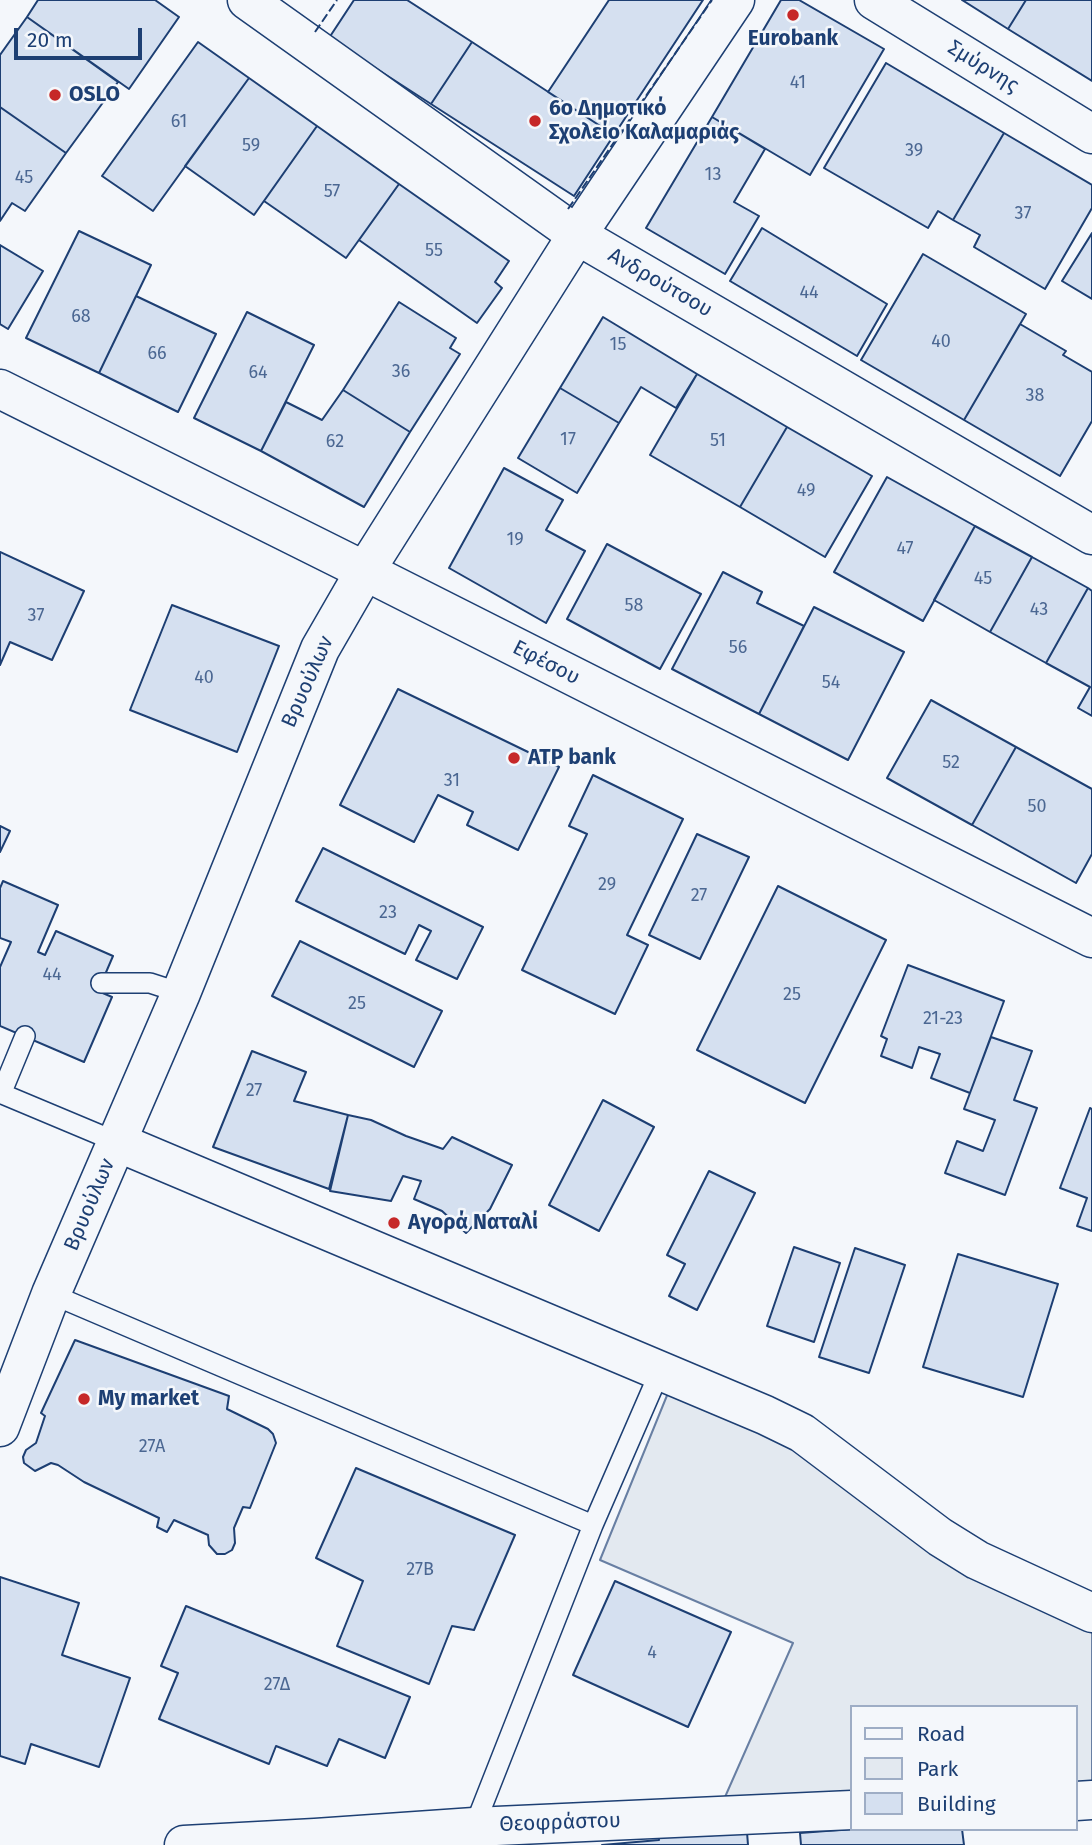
<!DOCTYPE html>
<meta charset="utf-8">
<style>
body{margin:0}
#map{position:relative;width:1092px;height:1845px;overflow:hidden;background:#f4f7fb;font-family:"Fira Sans",sans-serif}
canvas{display:block}
.legend{position:absolute;left:850px;top:1705px;width:228px;height:126px;box-sizing:border-box;background:#f4f7fb;border:2px solid #9eadc5;margin:0;padding:9px 12px;list-style:none;font-size:21px;color:#1d3f73}
.legend li{display:flex;align-items:center;gap:14px;height:35px}
.legend b{width:35px;border:2px solid #9eadc5}
.scale{position:absolute;left:14px;top:28px;width:128px;height:32px;box-sizing:border-box;border:4px solid #1d3f73;border-top:0;padding-left:9px;font-size:21px;line-height:24px;white-space:nowrap;color:#1d3f73;-webkit-text-stroke:5px #f4f7fb;paint-order:stroke}
</style>
<div id="map">
<canvas width="1092" height="1845"></canvas>
<ul class="legend">
<li><b style="height:9px;background:#f4f7fb"></b>Road</li>
<li><b style="height:19px;background:#e3e9f0"></b>Park</li>
<li><b style="height:19px;background:#d5e0f0"></b>Building</li>
</ul>
<div class="scale">20 m</div>
</div>
<script>
const ctx = document.querySelector('canvas').getContext('2d');
ctx.lineJoin = 'round';
function fillPath(path, color) { ctx.fillStyle = color; ctx.fill(path, 'evenodd'); }
const poly = rows => new Path2D(rows.map(r => 'M' + r).join(''));
function strokePath(path, color, width, dash) { ctx.strokeStyle = color; ctx.lineWidth = width; ctx.lineCap = dash ? 'butt' : 'round'; ctx.setLineDash(dash || []); ctx.stroke(path); }
function label(font, color, halo, rows, align = 'center') {
  ctx.font = font + ' "Fira Sans",sans-serif'; ctx.lineWidth = 5; ctx.setLineDash([]); ctx.textBaseline = 'middle'; ctx.strokeStyle = halo; ctx.fillStyle = color; for (const [text, x, y, turn = 0] of rows) {
    ctx.save(); ctx.translate(x, y); ctx.rotate((+turn || 0) * Math.PI / 180); ctx.textAlign = isNaN(turn) ? turn : align; if (halo) ctx.strokeText(text, 0, 0); ctx.fillText(text, 0, 0); ctx.restore();
  }
}
const green = poly([
 [668,1393,792,1447,1092,1627,1092,1787,1076,1788,1076,1707,852,1707,852,1793,725,1797,793,1643,600,1560,668,1393]
]);
fillPath(green, '#e3e9f0');
strokePath(green, '#687fa3', 2);
const building = poly([
 [38,0,155,0,179,17,129,89,27,17,38,0],
 [354,0,407,0,472,42,431,104,329,38,354,0],
 [609,0,703,0,614,135,548,92,609,0],
 [781,0,799,0,884,49,810,175,712,117,781,0],
 [962,0,1026,0,1008,29,962,0],
 [1026,0,1092,0,1092,81,1008,29,1026,0],
 [27,17,118,82,66,153,0,107,0,55,27,17],
 [198,42,249,78,153,211,102,176,198,42],
 [472,42,614,135,574,196,431,104,472,42],
 [886,63,1004,133,953,220,938,211,928,228,824,168,886,63],
 [249,78,317,126,254,215,185,166,249,78],
 [0,107,66,153,25,211,12,203,0,221,0,107],
 [712,117,765,149,734,202,759,216,725,274,646,228,712,117],
 [317,126,399,184,346,258,264,201,317,126],
 [1004,133,1092,185,1092,208,1045,289,974,247,980,235,953,220,1004,133],
 [399,184,509,261,495,282,502,288,477,323,359,240,399,184],
 [762,228,887,304,857,356,730,281,762,228],
 [79,231,151,265,99,373,26,338,79,231],
 [1092,233,1092,299,1062,281,1092,233],
 [0,245,43,271,8,329,0,324,0,245],
 [923,254,1026,314,964,420,861,360,923,254],
 [136,296,216,334,178,412,99,373,136,296],
 [399,302,456,338,450,348,460,354,410,432,343,390,399,302],
 [247,312,314,345,261,451,194,418,247,312],
 [603,317,697,374,676,408,641,387,619,423,560,388,603,317],
 [1020,324,1066,351,1063,355,1092,372,1092,421,1060,476,964,420,1020,324],
 [697,374,787,427,740,507,650,455,697,374],
 [560,388,619,423,577,493,518,458,560,388],
 [343,390,410,432,364,507,261,451,286,402,322,420,343,390],
 [787,427,872,476,825,557,740,507,787,427],
 [504,468,563,500,546,530,585,551,546,623,449,568,504,468],
 [887,477,975,526,923,621,834,572,887,477],
 [975,526,1032,557,990,632,934,600,975,526],
 [607,544,701,594,660,669,567,619,607,544],
 [0,552,84,591,52,660,10,642,0,665,0,552],
 [1032,557,1088,588,1046,663,990,632,1032,557],
 [723,572,762,592,757,603,804,626,759,714,672,669,723,572],
 [1088,588,1092,591,1092,716,1078,708,1090,687,1046,663,1088,588],
 [172,605,279,646,237,752,130,710,172,605],
 [814,607,904,652,848,760,759,714,814,607],
 [398,689,559,767,518,850,467,825,473,812,438,795,414,842,340,805,398,689],
 [931,700,1016,747,972,825,887,778,931,700],
 [1016,747,1092,789,1092,854,1076,883,972,825,1016,747],
 [593,775,683,819,627,935,648,945,615,1014,522,970,587,834,569,826,593,775],
 [0,826,10,831,0,852,0,826],
 [697,834,749,857,700,959,649,935,697,834],
 [323,848,483,927,457,979,416,960,431,931,419,925,405,954,296,901,323,848],
 [3,881,58,905,38,952,45,955,56,931,113,956,98,991,112,997,84,1062,0,1026,0,967,11,942,0,938,0,888,3,881],
 [778,886,886,940,805,1103,697,1050,778,886],
 [300,941,442,1011,414,1067,272,996,300,941],
 [908,965,1004,1001,970,1093,931,1078,940,1054,919,1047,912,1068,881,1056,887,1039,881,1036,908,965],
 [991,1037,1032,1051,1014,1100,1037,1108,1005,1195,945,1173,957,1141,983,1151,995,1120,964,1109,991,1037],
 [252,1051,306,1072,294,1101,348,1115,329,1189,213,1147,252,1051],
 [603,1100,654,1127,599,1231,549,1205,603,1100],
 [1090,1108,1092,1109,1092,1231,1077,1226,1087,1198,1060,1188,1090,1108],
 [348,1115,371,1120,406,1136,443,1149,452,1137,512,1165,490,1209,466,1233,442,1211,414,1199,421,1181,403,1176,391,1201,330,1191,348,1115],
 [709,1171,755,1193,697,1310,669,1296,685,1264,667,1255,709,1171],
 [794,1247,840,1263,814,1342,767,1326,794,1247],
 [855,1248,905,1265,869,1373,819,1357,855,1248],
 [958,1254,1058,1284,1023,1397,923,1367,958,1254],
 [75,1340,229,1396,227,1409,268,1429,273,1434,276,1443,250,1508,243,1507,234,1528,235,1543,232,1550,225,1554,217,1554,209,1545,208,1535,174,1520,167,1532,157,1527,159,1518,84,1482,58,1465,51,1463,35,1471,24,1463,23,1457,26,1450,36,1443,45,1416,41,1413,75,1340],
 [356,1468,515,1535,474,1630,452,1626,429,1684,337,1646,363,1581,316,1558,356,1468],
 [0,1577,79,1603,62,1655,130,1678,99,1767,31,1744,25,1764,0,1756,0,1577],
 [615,1581,731,1632,688,1727,573,1675,615,1581],
 [186,1606,410,1697,385,1758,339,1739,327,1766,276,1746,269,1764,159,1719,178,1673,161,1666,186,1606],
 [702,1829,703,1836,747,1832,748,1845,602,1845,659,1840,658,1833,702,1829],
 [852,1829,962,1829,964,1845,801,1845,800,1833,852,1829]
]);
fillPath(building, '#d5e0f0');
strokePath(building, '#1d3f73', 2);
const service = poly([
 [101,983,150,983,181,993],
 [0,1093,117,1142],
 [1,1094,25,1036],
 [51,1294,593,1525,660,1371],
 [474,1827,593,1525]
]);
const minor = poly([
 [247,0,577,235,1092,535],
 [0,389,365,571],
 [117,1142,765,1415,802,1433,940,1537,977,1560,1092,1613],
 [1076,1801,1092,1800],
 [184,1845,315,1838,474,1827,852,1810]
]);
const tertiary = poly([
 [365,571,1092,938]
]);
const secondary = poly([
 [874,0,1092,134],
 [0,1427,51,1294,181,993,320,649,365,571,577,235,735,0]
]);
strokePath(service, '#1d3f73', 22);
strokePath(minor, '#1d3f73', 41);
strokePath(tertiary, '#1d3f73', 41);
strokePath(secondary, '#1d3f73', 41);
strokePath(service, '#f4f7fb', 19);
strokePath(minor, '#f4f7fb', 38);
strokePath(tertiary, '#f4f7fb', 38);
strokePath(secondary, '#f4f7fb', 38);
strokePath(poly([
 [315,32,337,0],
 [568,209,712,0]
]), '#1d3f73', 2, [9, 3.5]);
for (const [x, y, r, color] of [
 [793,15,7,"#c62828"],
 [55,95,7,"#c62828"],
 [535,121,7,"#c62828"],
 [514,758,7,"#c62828"],
 [394,1223,7,"#c62828"],
 [84,1399,7,"#c62828"]
]) { const dot = new Path2D(); dot.arc(x, y, r, 0, 2 * Math.PI); ctx.fillStyle = color; ctx.fill(dot); strokePath(dot, '#f4f7fb', 2.5); }
label('18px', '#4b6792', null, [
 ["41",798,83],
 ["61",179,122],
 ["59",251,146],
 ["39",914,151],
 ["13",713,175],
 ["45",24,178],
 ["57",332,192],
 ["37",1023,214],
 ["55",434,251],
 ["44",809,293],
 ["68",81,317],
 ["40",941,342],
 ["15",618,345],
 ["66",157,354],
 ["36",401,372],
 ["64",258,373],
 ["38",1035,396],
 ["17",568,440],
 ["51",718,441],
 ["62",335,442],
 ["49",806,491],
 ["19",515,540],
 ["47",905,549],
 ["45",983,579],
 ["58",634,606],
 ["43",1039,610],
 ["37",36,616],
 ["56",738,648],
 ["40",204,678],
 ["54",831,683],
 ["52",951,763],
 ["31",452,781],
 ["50",1037,807],
 ["29",607,885],
 ["27",699,896],
 ["23",388,913],
 ["44",52,975],
 ["25",792,995],
 ["25",357,1004],
 ["21-23",943,1019],
 ["27",254,1091],
 ["27Α",152,1447],
 ["27Β",420,1570],
 ["4",652,1653],
 ["27Δ",277,1685]
]);
label('bold 21px', '#1d3f73', '#f4f7fb', [
 ["Eurobank",793,39,"center"],
 ["OSLO",69,95],
 ["6ο Δημοτικό",549,109],
 ["Σχολείο Καλαμαριάς",549,133],
 ["ATP bank",528,758],
 ["Αγορά Ναταλί",408,1223],
 ["My market",98,1399]
], 'left');
label('21px', '#1d3f73', '#f4f7fb', [
 ["Σμύρνης",983,67,32],
 ["Ανδρούτσου",660,283,30],
 ["Εφέσου",546,663,27],
 ["Βρυούλων",308,682,-66],
 ["Βρυούλων",90,1205,-67],
 ["Θεοφράστου",560,1823,-2]
]);
</script>
